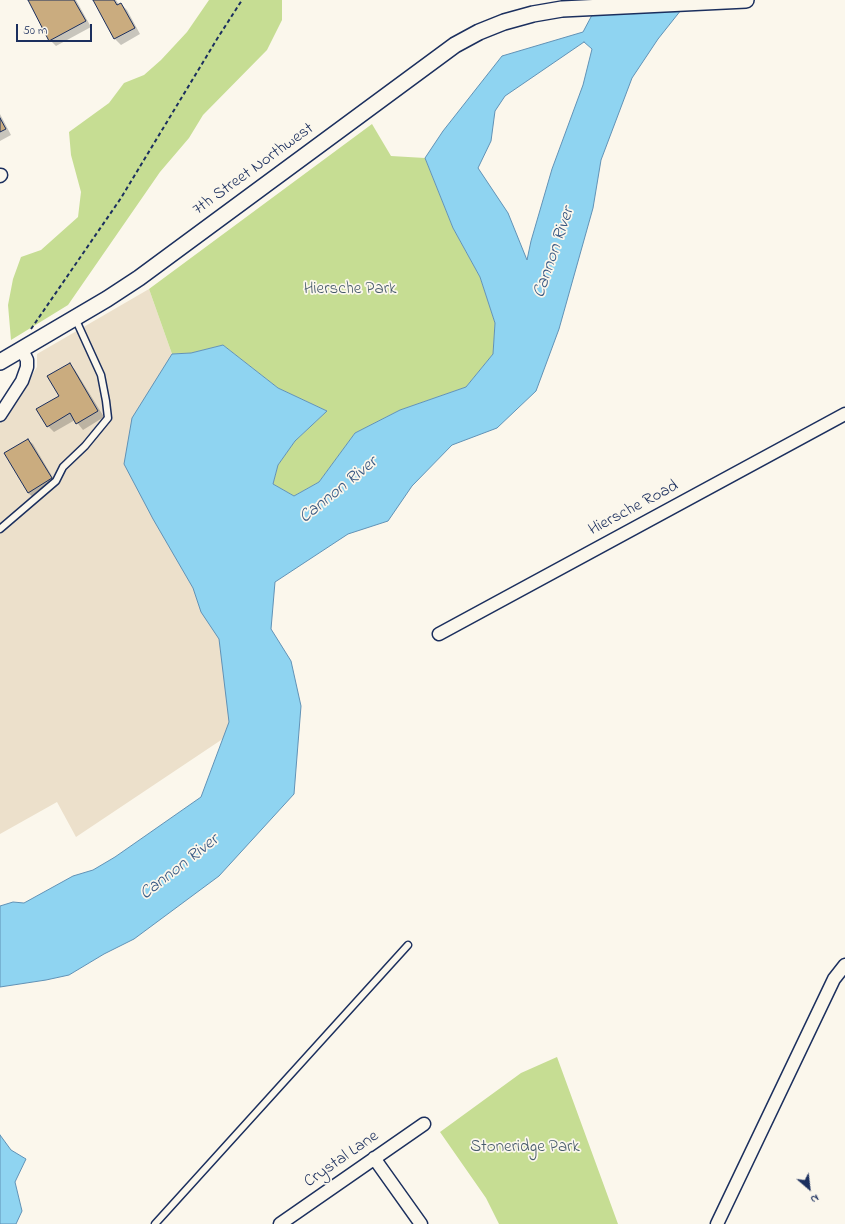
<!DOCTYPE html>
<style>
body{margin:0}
#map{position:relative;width:845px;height:1224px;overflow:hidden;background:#fbf7ec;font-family:"Indie Flower",sans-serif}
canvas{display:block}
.north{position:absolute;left:789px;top:1168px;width:40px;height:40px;-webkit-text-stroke:3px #fbf7ec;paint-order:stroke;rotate:152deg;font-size:11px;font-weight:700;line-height:16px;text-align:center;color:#1b2f5e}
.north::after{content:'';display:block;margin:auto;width:14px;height:18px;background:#1b2f5e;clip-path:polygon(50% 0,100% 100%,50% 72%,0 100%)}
.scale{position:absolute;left:16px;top:24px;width:76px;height:18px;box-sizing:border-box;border:2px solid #1b2f5e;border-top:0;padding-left:5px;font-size:12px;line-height:14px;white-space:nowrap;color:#1b2f5e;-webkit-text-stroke:3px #fbf7ec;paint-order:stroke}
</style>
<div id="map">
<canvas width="845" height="1224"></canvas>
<div class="north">N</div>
<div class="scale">50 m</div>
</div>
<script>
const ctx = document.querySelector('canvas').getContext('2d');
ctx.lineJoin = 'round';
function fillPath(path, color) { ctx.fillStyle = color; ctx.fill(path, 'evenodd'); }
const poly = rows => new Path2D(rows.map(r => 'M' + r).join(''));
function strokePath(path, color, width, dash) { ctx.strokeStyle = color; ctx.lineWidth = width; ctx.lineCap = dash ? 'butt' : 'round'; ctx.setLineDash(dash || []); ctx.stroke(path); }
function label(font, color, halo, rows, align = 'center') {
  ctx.font = font + ' "Indie Flower",sans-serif'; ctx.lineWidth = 3.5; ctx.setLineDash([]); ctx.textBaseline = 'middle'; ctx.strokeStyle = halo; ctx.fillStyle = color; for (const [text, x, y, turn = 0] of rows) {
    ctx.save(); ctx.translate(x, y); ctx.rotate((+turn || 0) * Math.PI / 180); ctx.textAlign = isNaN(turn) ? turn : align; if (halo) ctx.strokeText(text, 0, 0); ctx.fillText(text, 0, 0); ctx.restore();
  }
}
fillPath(poly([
 [149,289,172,354,142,443,254,718,76,837,57,802,0,834,0,424,37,367,37,354]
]), '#ece0cb');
fillPath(poly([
 [209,0,282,0,282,20,267,50,203,115,189,138,160,172,68,305,11,340,8,305,13,279,21,257,41,250,78,217,81,192,71,155,69,132,109,103,124,83,144,75,161,60,187,32],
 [372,124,391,156,425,158,453,228,480,277,495,323,493,354,466,387,400,410,355,433,319,482,294,496,273,484,278,465,295,441,327,411,278,388,223,345,191,353,172,354,149,289],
 [557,1057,618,1224,499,1224,486,1198,440,1132,521,1073]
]), '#c6dd93');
const water = poly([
 [600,0,689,0,658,39,632,78,601,160,593,208,559,329,536,391,497,428,452,445,412,486,388,521,348,534,275,582,271,629,291,661,301,706,294,794,219,876,134,939,104,954,69,975,46,980,0,987,0,906,13,902,24,903,73,876,93,870,115,857,201,797,229,722,219,639,201,612,193,588,153,519,124,464,132,418,172,354,191,353,223,345,278,388,327,411,295,441,278,465,273,484,294,496,319,482,355,433,400,410,466,387,493,354,495,323,480,277,453,228,425,158,443,131,502,56,583,32,600,0],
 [584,42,592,49,583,85,552,169,531,241,527,260,508,213,478,168,491,141,495,111,505,96,584,42],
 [0,1135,11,1150,26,1159,15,1182,22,1211,16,1224,0,1224,0,1135]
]);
fillPath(water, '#8fd4f1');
strokePath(water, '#6192b6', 1);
fillPath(poly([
 [29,0,76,0,91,27,56,46,50,40],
 [94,0,116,0,119,5,121,4,127,10,140,34,121,45,115,39],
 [0,114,11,135,0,141],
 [69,364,75,370,104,417,83,430,75,420,54,432,48,426,60,396],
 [28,440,33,444,56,483,33,497,28,493]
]), '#0003');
const building = poly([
 [28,0,74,0,86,21,49,41,28,0],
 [93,0,114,0,117,5,121,3,135,28,114,39,93,0],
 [0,118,6,129,0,132,0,118],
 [70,363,98,411,76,424,70,413,47,427,36,409,59,396,47,376,70,363],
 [28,439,52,478,28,493,4,453,28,439]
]);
fillPath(building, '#caac7f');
strokePath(building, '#1b2f5e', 1);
const service = poly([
 [0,529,56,481,63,467,85,446,108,418,106,401,101,375,75,318],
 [155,1224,408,945]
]);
const minor = poly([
 [0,176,1,175],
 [0,415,22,381,27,367,27,360,22,350],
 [439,634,845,414],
 [374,1158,421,1224],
 [280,1224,424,1124],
 [717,1224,834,979,845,965]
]);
const tertiary = poly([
 [0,362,107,299,139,278,455,45,479,32,504,22,533,14,562,9,746,0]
]);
strokePath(service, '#1b2f5e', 9);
strokePath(minor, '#1b2f5e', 15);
strokePath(tertiary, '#1b2f5e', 18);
strokePath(poly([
 [31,329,121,198,217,39,242,0]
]), '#1b2f5e', 2, [4, 3]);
strokePath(service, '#fbf7ec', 6);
strokePath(minor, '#fbf7ec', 12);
strokePath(tertiary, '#fbf7ec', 15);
label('17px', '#1b2f5e', '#fbf7ec', [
 ["7th Street Northwest",254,170,-36],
 ["Hiersche Road",634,509,-28],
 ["Crystal Lane",342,1160,-35]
]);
label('17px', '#465a6b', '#fbf7ec', [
 ["Hiersche Park",350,290],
 ["Stoneridge Park",525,1148]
]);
label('italic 18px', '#385883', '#fbf7ec', [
 ["Cannon River",555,253,-71],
 ["Cannon River",339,491,-39],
 ["Cannon River",180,868,-38]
]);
</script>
